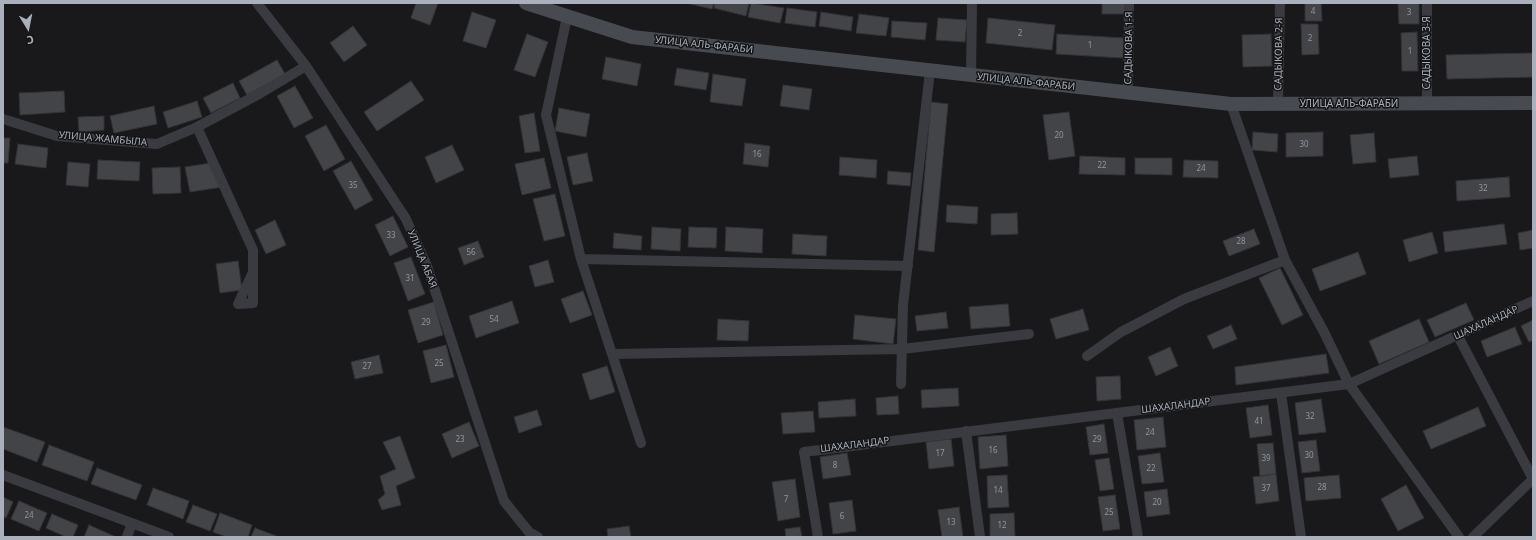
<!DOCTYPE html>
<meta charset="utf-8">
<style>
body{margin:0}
#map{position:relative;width:1536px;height:540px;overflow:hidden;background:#19191b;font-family:"Noto Sans",sans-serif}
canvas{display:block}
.frame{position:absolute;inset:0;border:4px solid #aab1bc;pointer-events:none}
.north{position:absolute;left:8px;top:8px;width:40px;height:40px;-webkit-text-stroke:3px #141416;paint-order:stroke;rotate:170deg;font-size:11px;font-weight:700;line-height:16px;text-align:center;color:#aab1bc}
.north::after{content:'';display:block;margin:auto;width:14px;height:18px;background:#aab1bc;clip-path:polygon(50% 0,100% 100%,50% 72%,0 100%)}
</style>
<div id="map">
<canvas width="1536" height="540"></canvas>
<div class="frame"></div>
<div class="north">С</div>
</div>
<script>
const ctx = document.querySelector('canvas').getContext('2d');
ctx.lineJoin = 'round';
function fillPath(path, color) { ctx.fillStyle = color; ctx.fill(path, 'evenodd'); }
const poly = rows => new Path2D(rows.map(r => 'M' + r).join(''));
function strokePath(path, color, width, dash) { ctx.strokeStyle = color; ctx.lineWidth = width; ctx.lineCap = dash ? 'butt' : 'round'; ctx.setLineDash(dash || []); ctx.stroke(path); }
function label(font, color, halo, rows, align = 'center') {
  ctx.font = font + ' "Noto Sans",sans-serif'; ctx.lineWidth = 3; ctx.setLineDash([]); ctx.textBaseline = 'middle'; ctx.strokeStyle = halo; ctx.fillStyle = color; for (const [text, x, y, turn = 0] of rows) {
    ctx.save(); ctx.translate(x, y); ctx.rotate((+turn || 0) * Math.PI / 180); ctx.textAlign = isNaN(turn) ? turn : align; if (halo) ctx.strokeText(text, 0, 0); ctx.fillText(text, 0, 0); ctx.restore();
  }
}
const building = poly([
 [416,3,438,3,430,25,411,18,416,3],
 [686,3,714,3,712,9,686,3],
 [715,3,749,3,746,16,714,8,715,3],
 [751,3,784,8,780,23,748,17,751,3],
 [1102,3,1125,3,1125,14,1102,14,1102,3],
 [1305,3,1321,3,1322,21,1305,21,1305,3],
 [1398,3,1419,3,1419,24,1399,24,1398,3],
 [787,8,817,12,815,27,785,23,787,8],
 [472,12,496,20,486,48,463,41,472,12],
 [821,12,853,17,851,31,819,26,821,12],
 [859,14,889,18,886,36,856,33,859,14],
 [938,18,967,20,965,42,936,40,938,18],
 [988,18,1055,25,1052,50,986,43,988,18],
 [892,21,927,23,925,40,891,37,892,21],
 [1301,24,1318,24,1319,54,1302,55,1301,24],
 [353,26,367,45,344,62,330,43,353,26],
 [1417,32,1418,71,1402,71,1401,33,1417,32],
 [527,34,548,42,535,77,514,70,527,34],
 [1057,34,1124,38,1123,58,1056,54,1057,34],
 [1271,34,1272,66,1243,67,1242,35,1271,34],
 [1533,53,1533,77,1447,79,1446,55,1533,53],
 [606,57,641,64,637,86,602,79,606,57],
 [277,60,285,74,247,95,239,81,277,60],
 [677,68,709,73,706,90,674,85,677,68],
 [713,74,746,79,742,106,710,102,713,74],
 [411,81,424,100,377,131,364,112,411,81],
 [233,83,240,98,211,113,203,98,233,83],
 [783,85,812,89,809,110,780,106,783,85],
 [295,86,313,118,294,128,277,96,295,86],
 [64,91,65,112,20,115,19,93,64,91],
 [197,101,202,117,168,128,163,112,197,101],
 [931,102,948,104,934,252,918,250,931,102],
 [154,106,157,124,114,133,110,116,154,106],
 [559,108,590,114,586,137,555,131,559,108],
 [1069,112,1075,156,1049,160,1043,115,1069,112],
 [534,113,540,151,525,153,519,116,534,113],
 [104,116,104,130,79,132,78,117,104,116],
 [326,125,345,159,324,171,305,136,326,125],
 [1253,132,1278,134,1277,152,1252,150,1253,132],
 [1323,132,1323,156,1286,157,1286,133,1323,132],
 [1374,133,1376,162,1353,164,1350,135,1374,133],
 [3,138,10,138,8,163,3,163,3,138],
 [745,143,770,146,768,167,743,164,745,143],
 [18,144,48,148,46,168,15,164,18,144],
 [452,145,464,170,436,183,425,157,452,145],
 [587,153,593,181,573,185,567,157,587,153],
 [1080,156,1125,158,1125,175,1079,174,1080,156],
 [1417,156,1419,175,1390,178,1388,159,1417,156],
 [840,157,877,160,876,178,839,175,840,157],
 [544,158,551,188,522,195,515,164,544,158],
 [1135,158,1172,158,1172,175,1135,174,1135,158],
 [98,160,140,162,139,181,97,179,98,160],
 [1184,160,1218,161,1218,178,1183,177,1184,160],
 [351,161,373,200,355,210,333,171,351,161],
 [68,162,90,164,88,187,66,185,68,162],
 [217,162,222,187,190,192,185,167,217,162],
 [180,167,181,193,153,194,152,168,180,167],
 [888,171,911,173,910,186,887,184,888,171],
 [1509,177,1510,197,1457,201,1456,181,1509,177],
 [555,194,565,236,544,241,533,199,555,194],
 [947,205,978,207,977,224,946,222,947,205],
 [1017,213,1018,234,991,235,991,214,1017,213],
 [393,216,408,247,390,256,375,225,393,216],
 [275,220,286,245,266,254,255,230,275,220],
 [1504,224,1507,244,1445,252,1443,232,1504,224],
 [652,227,681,229,680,251,651,249,652,227],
 [689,227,717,228,716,248,688,247,689,227],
 [726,227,763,229,762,253,725,251,726,227],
 [1254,229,1260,244,1229,256,1223,241,1254,229],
 [1533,230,1533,248,1520,250,1518,233,1533,230],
 [1432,232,1438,253,1409,262,1403,240,1432,232],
 [614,233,642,236,641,250,613,248,614,233],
 [793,234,827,236,826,256,792,254,793,234],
 [478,241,484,257,464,265,458,248,478,241],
 [1358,252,1366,274,1320,291,1312,269,1358,252],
 [411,257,425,294,408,301,394,263,411,257],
 [548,260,554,282,535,287,529,266,548,260],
 [238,261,242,290,220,293,216,264,238,261],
 [1280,268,1303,315,1282,325,1259,278,1280,268],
 [583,291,592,315,570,323,561,299,583,291],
 [512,301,519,323,476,338,469,316,512,301],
 [434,302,443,335,418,343,408,310,434,302],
 [1466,303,1474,320,1435,337,1427,320,1466,303],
 [1008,304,1010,326,971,329,969,307,1008,304],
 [1083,309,1089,330,1056,339,1050,319,1083,309],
 [946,312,948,328,917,331,915,316,946,312],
 [855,315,896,319,893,344,853,339,855,315],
 [718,319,749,321,748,341,717,340,718,319],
 [1419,319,1429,342,1379,364,1369,341,1419,319],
 [1533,320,1533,340,1529,342,1521,326,1533,320],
 [1231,325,1237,339,1213,349,1207,336,1231,325],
 [1515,327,1522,344,1487,357,1481,341,1515,327],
 [446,345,454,377,431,383,423,351,446,345],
 [1170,347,1178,366,1156,376,1148,357,1170,347],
 [1326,354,1329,373,1236,385,1235,367,1326,354],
 [379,355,383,373,355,379,351,362,379,355],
 [607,366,615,392,590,400,582,374,607,366],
 [1120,376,1121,399,1097,401,1096,377,1120,376],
 [958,388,959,406,922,408,921,390,958,388],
 [898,396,899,414,877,415,876,398,898,396],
 [855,399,856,416,819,418,818,402,855,399],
 [1321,399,1326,432,1299,435,1295,403,1321,399],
 [1268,405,1272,435,1250,438,1246,408,1268,405],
 [1478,407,1486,426,1431,449,1423,431,1478,407],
 [537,410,542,425,519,433,514,417,537,410],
 [813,411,815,432,783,434,781,413,813,411],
 [1163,417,1166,447,1137,450,1134,420,1163,417],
 [469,422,479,446,452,458,442,434,469,422],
 [1104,424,1108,453,1090,455,1086,427,1104,424],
 [3,427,45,442,37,462,3,449,3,427],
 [1006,435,1008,466,980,469,978,437,1006,435],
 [400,436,415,478,396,486,401,505,382,510,378,500,385,494,380,476,396,469,383,442,400,436],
 [951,439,954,466,929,469,926,442,951,439],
 [1316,440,1320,471,1302,473,1298,442,1316,440],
 [1273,443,1276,474,1260,476,1257,444,1273,443],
 [49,445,94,462,87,481,42,465,49,445],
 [847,453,851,475,823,479,820,457,847,453],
 [1160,453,1164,482,1142,484,1138,456,1160,453],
 [1109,458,1114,489,1100,491,1095,460,1109,458],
 [97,468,142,485,136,500,91,484,97,468],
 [1276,474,1279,501,1256,504,1253,477,1276,474],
 [1007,475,1009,507,988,508,987,476,1007,475],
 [1339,475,1341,498,1306,501,1304,478,1339,475],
 [795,479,800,517,778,521,772,482,795,479],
 [1406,485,1424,518,1398,531,1381,499,1406,485],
 [153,488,189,501,183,519,147,505,153,488],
 [1167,489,1170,514,1147,517,1144,492,1167,489],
 [1115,495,1120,529,1103,531,1098,497,1115,495],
 [3,497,13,502,6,518,3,516,3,497],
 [852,500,856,531,833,534,829,503,852,500],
 [19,501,47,513,39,531,11,519,19,501],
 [193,505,217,514,210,531,186,522,193,505],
 [959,507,963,537,942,537,938,510,959,507],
 [220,513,252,525,248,537,227,537,213,532,220,513],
 [1014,513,1015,537,990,537,990,514,1014,513],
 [52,514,78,525,73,537,66,537,46,528,52,514],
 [89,525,114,536,114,537,84,537,89,525],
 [629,526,631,537,608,537,607,529,629,526],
 [800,527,802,537,786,537,785,529,800,527],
 [255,528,279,537,251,537,255,528]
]);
fillPath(building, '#434448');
strokePath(building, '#333338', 1);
strokePath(poly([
 [257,3,306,66,406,219,427,266,504,501,529,532,538,537],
 [567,17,546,115,581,259,641,443],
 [971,75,972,3],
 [1128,93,1129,3],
 [1231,104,1285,260,1325,334,1349,384,1459,537],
 [1278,104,1280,3],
 [1427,104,1427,3],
 [3,119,57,136,157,144,197,127,259,94,306,66],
 [197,127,253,250,253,303,238,304,253,272],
 [581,259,908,266],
 [1458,336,1533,479],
 [612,354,902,349,1029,334],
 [1087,356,1121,332,1184,299,1285,260],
 [901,384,903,305,930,71],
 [1281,393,1301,537],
 [1117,413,1138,537],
 [966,431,980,537],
 [3,475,169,537],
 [127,537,132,523],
 [818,537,804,452,1349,384,1533,301],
 [1473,537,1533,479]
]), '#393b41', 10);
strokePath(poly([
 [526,3,632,37,1231,104,1533,103]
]), '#474b51', 14);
label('8px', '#90969f', null, [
 ["4",1313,12],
 ["3",1409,13],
 ["2",1020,34],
 ["2",1310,39],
 ["1",1090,46],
 ["1",1410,52],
 ["20",1059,136],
 ["30",1304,145],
 ["16",757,155],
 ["22",1102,166],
 ["24",1201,169],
 ["35",353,186],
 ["32",1483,189],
 ["33",391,236],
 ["28",1241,242],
 ["56",471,253],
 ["31",410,279],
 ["54",494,320],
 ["29",426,323],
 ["25",439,364],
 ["27",367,367],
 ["32",1310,417],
 ["41",1259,422],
 ["24",1150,433],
 ["23",460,440],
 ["29",1097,440],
 ["16",993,451],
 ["17",940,454],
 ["30",1309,456],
 ["39",1266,459],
 ["8",835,466],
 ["22",1151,469],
 ["28",1322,488],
 ["37",1266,489],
 ["14",998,491],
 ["7",786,500],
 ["20",1157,503],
 ["25",1109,513],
 ["24",29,516],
 ["6",842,517],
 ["13",951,523],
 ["12",1002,526]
]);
label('10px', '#aab1bc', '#141416', [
 ["УЛИЦА АЛЬ-ФАРАБИ",704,45,6],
 ["САДЫКОВА 1-Я",1129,48,-89],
 ["САДЫКОВА 3-Я",1427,53,-90],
 ["САДЫКОВА 2-Я",1279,54,-89],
 ["УЛИЦА АЛЬ-ФАРАБИ",1026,82,6],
 ["УЛИЦА АЛЬ-ФАРАБИ",1349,104],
 ["УЛИЦА ЖАМБЫЛА",103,139,5],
 ["УЛИЦА АБАЯ",422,259,68],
 ["ШАХАЛАНДАР",1486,323,-24],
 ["ШАХАЛАНДАР",1176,406,-7],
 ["ШАХАЛАНДАР",855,445,-7]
]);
</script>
